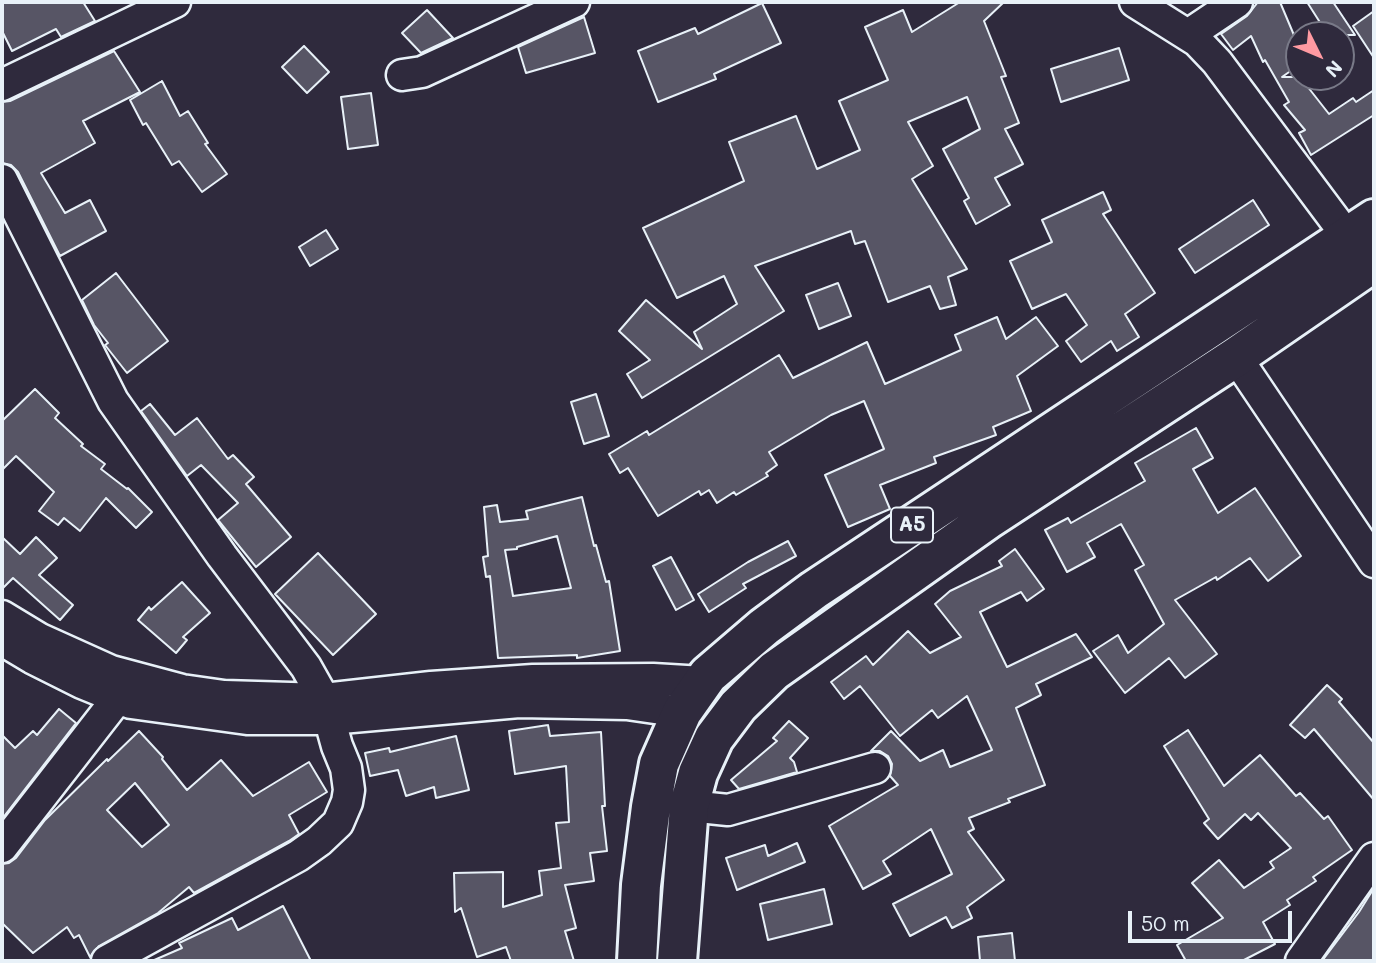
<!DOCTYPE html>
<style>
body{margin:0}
#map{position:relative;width:1376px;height:963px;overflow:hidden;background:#2f2a3d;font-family:Mali,sans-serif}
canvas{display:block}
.frame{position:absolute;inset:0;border:4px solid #e8f1f8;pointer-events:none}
.north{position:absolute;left:1285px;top:21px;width:70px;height:70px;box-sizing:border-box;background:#2f2a3d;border:2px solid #797a88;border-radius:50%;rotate:133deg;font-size:19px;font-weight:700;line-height:28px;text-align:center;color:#e8f1f8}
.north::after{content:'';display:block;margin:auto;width:24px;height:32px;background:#ff9aa2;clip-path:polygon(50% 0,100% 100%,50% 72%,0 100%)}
.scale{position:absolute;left:1128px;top:911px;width:164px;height:32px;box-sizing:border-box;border:4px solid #e8f1f8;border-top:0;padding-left:9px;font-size:21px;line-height:24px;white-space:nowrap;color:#e8f1f8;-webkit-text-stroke:5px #2f2a3d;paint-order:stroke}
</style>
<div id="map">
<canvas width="1376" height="963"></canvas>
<div class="frame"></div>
<div class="north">N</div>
<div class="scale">50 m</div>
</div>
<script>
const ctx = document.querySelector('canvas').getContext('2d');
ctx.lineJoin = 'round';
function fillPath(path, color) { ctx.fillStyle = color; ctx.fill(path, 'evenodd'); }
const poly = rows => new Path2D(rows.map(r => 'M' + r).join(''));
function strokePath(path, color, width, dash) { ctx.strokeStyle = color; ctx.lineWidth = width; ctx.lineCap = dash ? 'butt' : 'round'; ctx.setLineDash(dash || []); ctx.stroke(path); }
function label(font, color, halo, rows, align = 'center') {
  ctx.font = font + ' Mali,sans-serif'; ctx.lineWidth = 7; ctx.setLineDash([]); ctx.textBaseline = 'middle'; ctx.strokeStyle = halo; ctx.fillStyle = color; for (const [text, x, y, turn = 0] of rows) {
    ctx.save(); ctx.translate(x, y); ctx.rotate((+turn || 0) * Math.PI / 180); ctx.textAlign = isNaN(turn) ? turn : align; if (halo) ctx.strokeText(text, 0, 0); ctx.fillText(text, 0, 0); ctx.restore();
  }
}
const building = poly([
 [2,2,83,2,95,21,61,37,56,29,12,51,2,31,2,2],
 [960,2,1004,2,984,21,1006,76,1001,77,1019,123,1005,129,1023,164,995,178,1010,205,976,224,964,201,969,198,943,149,980,129,967,97,908,122,933,166,912,179,967,269,948,277,956,305,940,309,930,286,888,302,865,241,855,244,851,231,755,266,784,311,642,398,627,374,650,360,619,331,646,300,702,349,694,332,737,304,724,276,677,298,643,228,744,181,729,142,796,116,817,169,860,150,839,101,888,80,865,27,903,10,912,32,960,2],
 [1258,2,1280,2,1299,47,1299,65,1282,77,1300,77,1329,114,1353,98,1356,102,1374,90,1374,115,1311,155,1299,133,1305,130,1284,105,1289,102,1265,60,1263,62,1251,36,1233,50,1221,34,1247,16,1258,2],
 [1307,2,1333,2,1355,35,1328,35,1307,2],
 [762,3,781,43,714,74,716,79,658,102,638,51,695,28,698,34,762,3],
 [427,10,453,38,421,53,402,33,427,10],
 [1374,11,1374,58,1353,26,1374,11],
 [584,17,595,53,526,73,518,47,584,17],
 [304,46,329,72,307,93,282,67,304,46],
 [1119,48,1129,80,1061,102,1051,69,1119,48],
 [114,51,140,92,83,121,95,143,41,173,65,213,90,200,106,231,60,256,18,172,11,165,2,163,2,102,10,101,114,51],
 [162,81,180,116,188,111,208,143,205,144,227,174,202,192,179,161,172,165,146,123,143,125,130,100,162,81],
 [371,93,378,145,348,149,341,97,371,93],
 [1103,192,1111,210,1103,214,1155,293,1125,314,1139,337,1117,351,1111,341,1081,362,1066,341,1087,325,1066,294,1032,309,1010,261,1052,242,1042,220,1103,192],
 [1253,200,1269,225,1195,273,1179,249,1253,200],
 [326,230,338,249,310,266,299,247,326,230],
 [116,273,168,341,127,373,105,345,108,343,94,325,82,300,116,273],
 [838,283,851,316,819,329,806,295,838,283],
 [997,317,1006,339,1036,317,1058,346,1017,376,1031,411,993,427,996,435,934,457,936,463,880,485,890,509,848,527,825,475,884,449,864,401,831,415,769,452,777,465,766,473,768,476,736,495,734,492,717,503,709,490,701,495,699,491,658,516,628,468,620,473,609,454,647,431,649,435,779,355,793,378,867,342,885,384,961,350,955,335,997,317],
 [35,389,59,413,55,418,83,444,81,446,105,464,101,469,127,489,128,488,152,512,136,528,106,498,80,531,64,518,58,525,39,511,54,492,16,456,2,470,2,421,35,389],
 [596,394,609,436,584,444,571,402,596,394],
 [150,404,175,435,197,418,228,459,233,455,254,477,246,484,291,537,256,567,218,520,238,503,201,465,187,476,141,411,150,404],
 [1196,428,1213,458,1193,469,1218,513,1255,488,1301,556,1268,581,1250,558,1217,580,1216,577,1175,600,1217,654,1185,678,1169,658,1125,693,1093,651,1118,635,1128,653,1164,624,1135,570,1144,565,1121,524,1087,543,1095,557,1067,572,1045,530,1068,518,1071,523,1145,481,1135,463,1196,428],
 [582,497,594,546,596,545,606,582,609,581,620,651,577,658,577,655,498,658,490,576,486,577,483,557,488,556,484,507,497,505,500,522,528,519,526,511,582,497],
 [557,536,571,588,513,596,505,550,517,549,517,547,557,536],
 [2,537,20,554,36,537,57,558,39,575,73,605,60,620,13,578,2,589,2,537],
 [788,541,796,556,743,584,746,588,709,612,698,594,748,562,788,541],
 [1015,549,1044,589,1027,601,1021,592,980,612,1007,667,1076,634,1092,657,1036,684,1041,695,1016,708,1045,785,1008,799,1010,802,969,818,974,829,968,832,1004,880,967,907,972,918,952,928,946,917,910,936,893,904,952,874,931,829,883,861,891,874,863,889,829,826,898,785,890,776,892,764,888,756,880,751,871,751,891,731,920,761,943,750,950,767,992,750,967,696,938,718,932,710,900,736,860,686,844,699,831,682,866,656,873,665,908,631,930,653,961,637,935,604,950,591,1002,566,999,561,1015,549],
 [318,553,376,614,333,655,275,594,318,553],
 [671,557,694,600,676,610,653,566,671,557],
 [182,582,210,613,183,637,187,640,176,653,138,620,149,607,151,610,182,582],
 [1327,685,1342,699,1339,702,1374,743,1374,800,1314,729,1305,738,1290,725,1327,685],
 [59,709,76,723,2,819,2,735,15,748,33,731,37,735,59,709],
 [789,721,808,738,790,758,794,762,797,772,739,789,731,780,777,741,773,738,789,721],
 [548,725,550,736,601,732,605,806,602,806,607,851,590,853,594,881,565,885,576,928,565,931,574,961,511,961,506,947,477,957,461,908,455,912,454,873,503,872,503,907,542,895,539,871,561,868,556,823,569,822,566,766,515,774,509,731,548,725],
 [1188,730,1224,786,1260,755,1296,796,1300,793,1324,819,1328,816,1352,850,1313,877,1316,881,1287,900,1290,905,1263,922,1275,944,1242,961,1186,961,1177,945,1223,918,1192,883,1219,860,1244,888,1274,868,1270,862,1291,848,1258,813,1251,820,1245,814,1218,839,1204,823,1209,819,1164,746,1188,730],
 [139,731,163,757,162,759,187,790,221,760,253,796,309,762,327,792,289,815,299,834,289,841,194,893,189,887,158,913,99,946,90,957,79,935,74,938,67,927,33,953,2,923,2,864,9,863,16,858,45,820,107,759,108,761,139,731],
 [135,783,169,825,142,847,107,810,135,783],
 [456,736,469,790,436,798,434,787,406,796,398,770,370,776,365,753,389,748,390,752,456,736],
 [797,843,805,862,737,890,726,858,765,845,768,856,797,843],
 [1374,888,1374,961,1322,961,1359,912,1374,888],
 [824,889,832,924,768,940,760,904,824,889],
 [283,906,311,961,152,961,182,948,179,943,232,918,238,930,283,906],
 [1012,933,1015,961,980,961,978,937,1012,933]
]);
fillPath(building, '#575565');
strokePath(building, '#e8f1f8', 2);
const minor = poly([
 [1135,2,1197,41,1217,62,1347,236],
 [1188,35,1237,2],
 [402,75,422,72,574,2],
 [2,85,175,2],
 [2,180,113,401,222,556,306,667,324,699,337,746,346,768,349,790,347,802,338,823,319,841,298,856,107,961],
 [1236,357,1374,562],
 [2,616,40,639,111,671,182,690,224,696,324,699,431,687,533,680,653,679,703,682],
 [2,640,32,658,82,683,131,703,247,719,330,719,519,702,627,704,682,712],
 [689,806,728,810,875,768],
 [2,847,128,685],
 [1301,961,1374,858]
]);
const highway = poly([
 [637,961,641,885,651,807,659,764,682,712,708,675,764,627,814,590,1374,219],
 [677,961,689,806,698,773,714,738,738,706,774,671,990,518,1236,357,1374,262]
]);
strokePath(minor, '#e8f1f8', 35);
strokePath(highway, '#e8f1f8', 44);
strokePath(minor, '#2f2a3d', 30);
strokePath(highway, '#2f2a3d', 38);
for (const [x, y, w] of [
 [912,525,42]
]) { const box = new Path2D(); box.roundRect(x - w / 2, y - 17.5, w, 35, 5); ctx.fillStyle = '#2f2a3d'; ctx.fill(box); strokePath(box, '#e8f1f8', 2); }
label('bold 21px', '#e8f1f8', null, [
 ["A5",912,525]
]);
</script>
